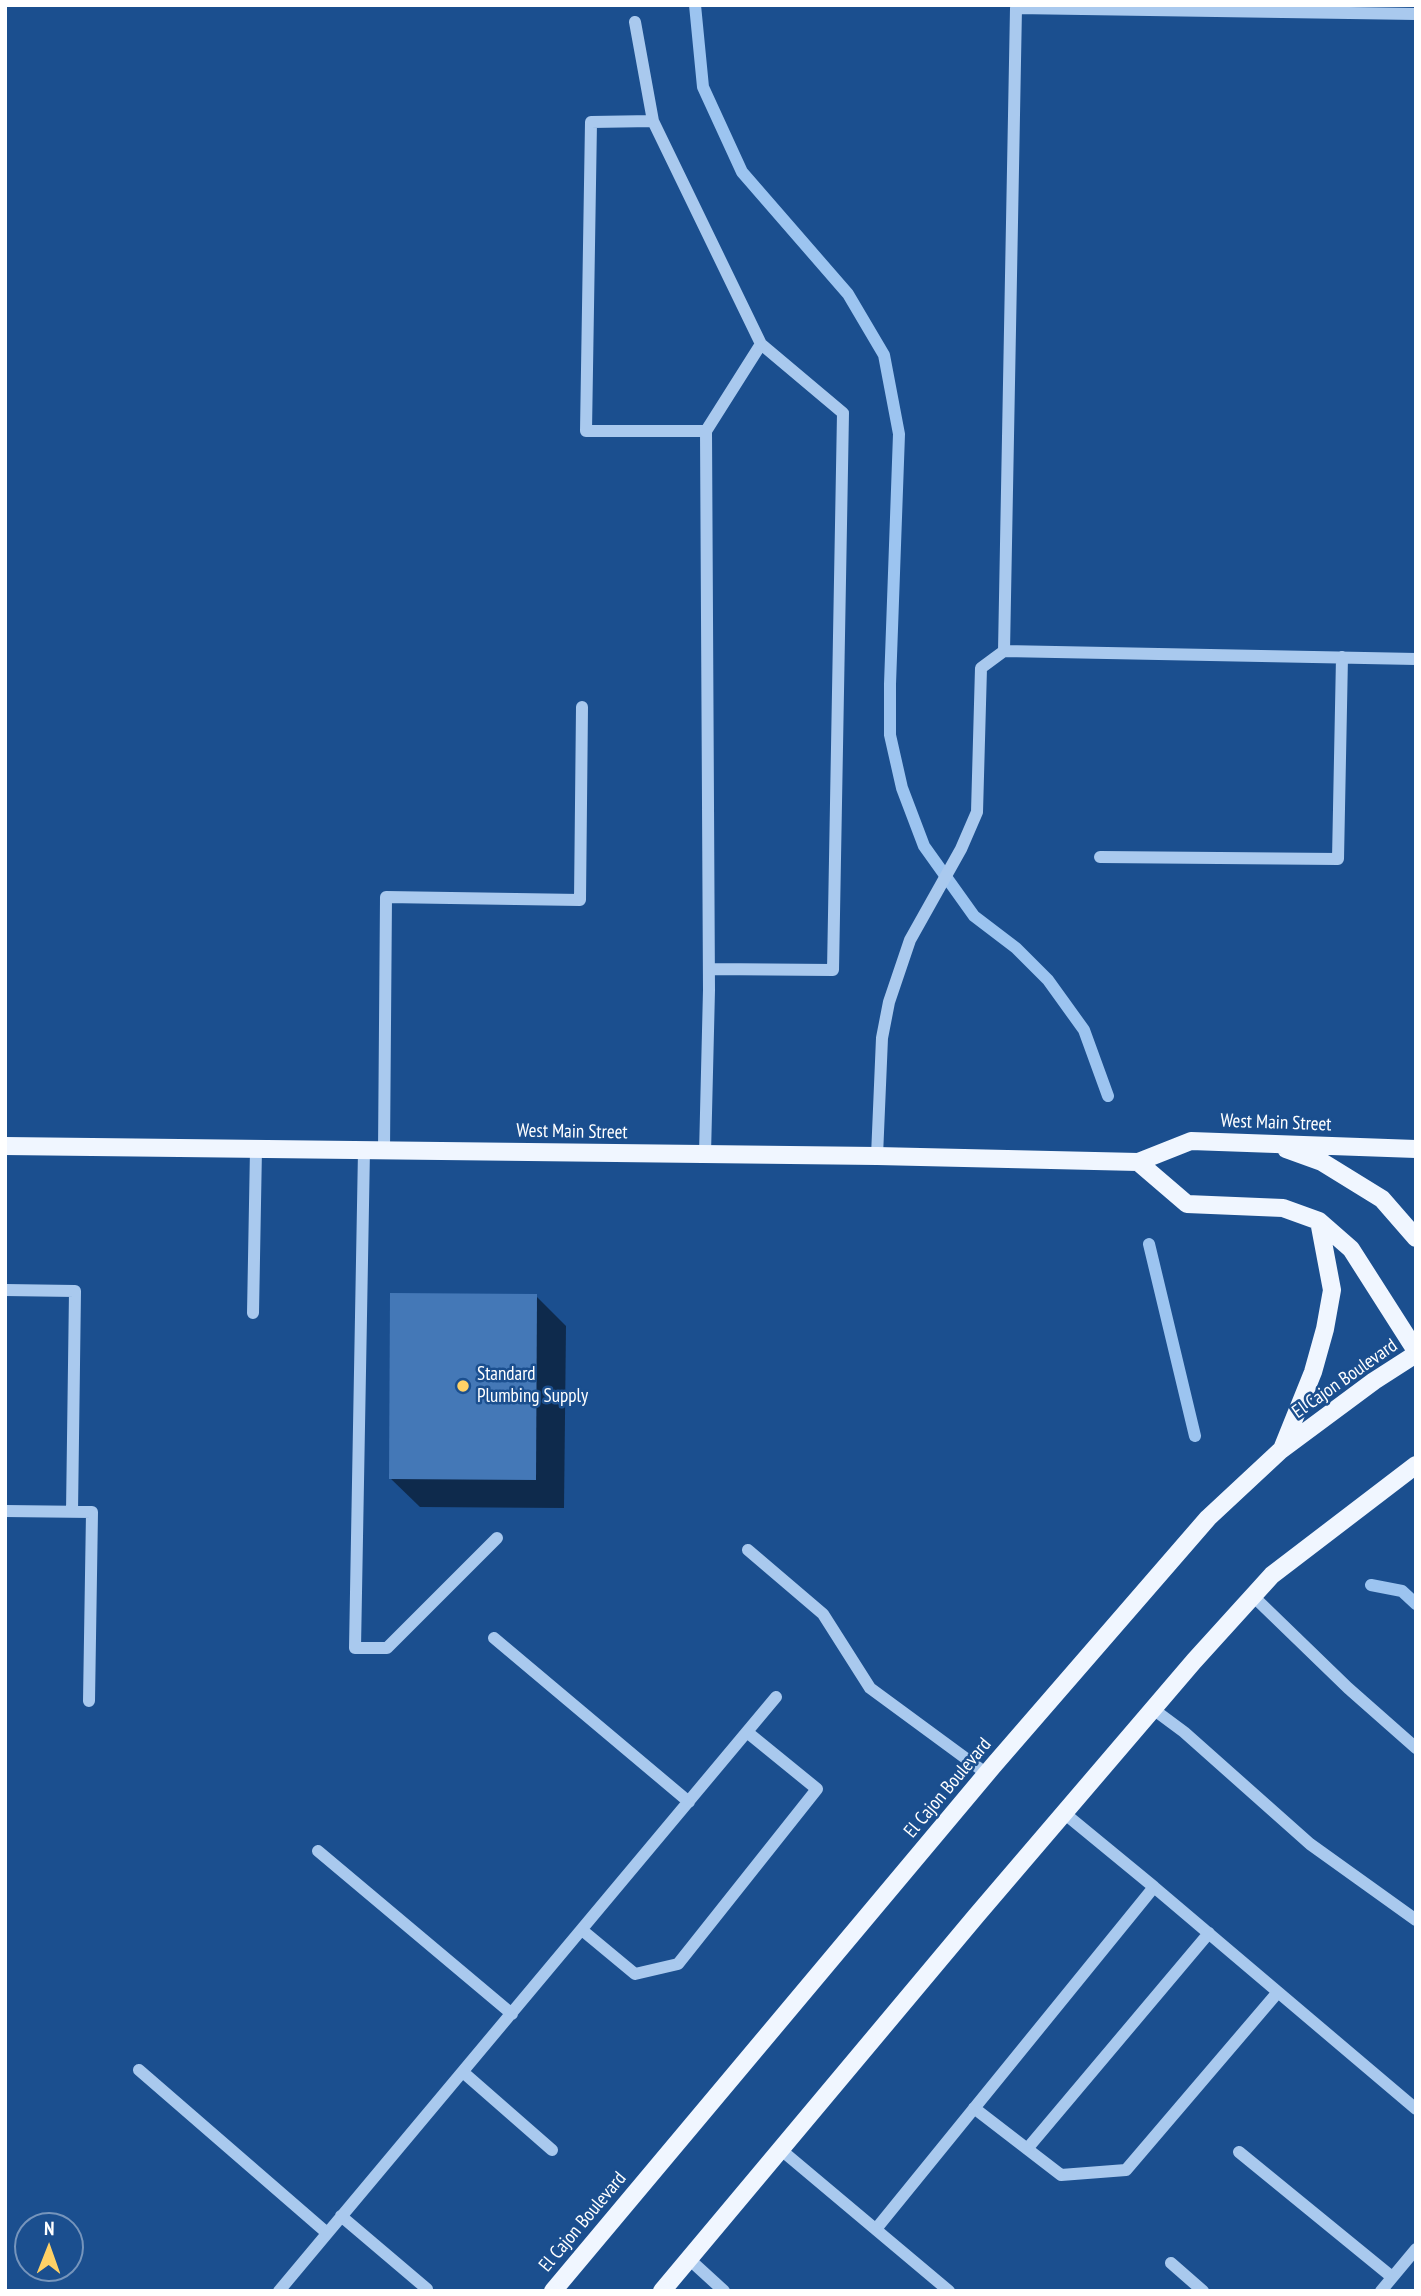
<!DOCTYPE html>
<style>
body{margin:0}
#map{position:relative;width:1421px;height:2296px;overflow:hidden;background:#1b4f8f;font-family:"PT Sans Narrow",sans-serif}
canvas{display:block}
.frame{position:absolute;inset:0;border:7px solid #fff;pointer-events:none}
.north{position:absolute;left:14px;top:2212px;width:70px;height:70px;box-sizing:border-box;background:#1b4f8f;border:2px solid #7695bc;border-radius:50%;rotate:1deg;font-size:19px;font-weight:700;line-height:28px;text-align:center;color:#fff}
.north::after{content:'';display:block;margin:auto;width:24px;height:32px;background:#ffd166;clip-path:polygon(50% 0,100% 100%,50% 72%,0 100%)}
</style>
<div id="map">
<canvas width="1421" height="2296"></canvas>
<div class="frame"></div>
<div class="north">N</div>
</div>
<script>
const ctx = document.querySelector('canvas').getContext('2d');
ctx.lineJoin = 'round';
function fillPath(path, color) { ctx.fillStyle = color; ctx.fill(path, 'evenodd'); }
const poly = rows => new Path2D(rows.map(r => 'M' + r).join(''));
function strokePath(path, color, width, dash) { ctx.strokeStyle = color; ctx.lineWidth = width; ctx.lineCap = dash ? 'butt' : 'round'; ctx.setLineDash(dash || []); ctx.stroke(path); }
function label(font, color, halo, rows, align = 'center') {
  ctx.font = font + ' "PT Sans Narrow",sans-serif'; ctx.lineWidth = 5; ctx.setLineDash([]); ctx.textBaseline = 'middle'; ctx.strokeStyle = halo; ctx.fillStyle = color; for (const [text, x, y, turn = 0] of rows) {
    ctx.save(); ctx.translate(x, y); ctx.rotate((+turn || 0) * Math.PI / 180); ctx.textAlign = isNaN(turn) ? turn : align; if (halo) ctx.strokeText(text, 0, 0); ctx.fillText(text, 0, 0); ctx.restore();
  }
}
fillPath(poly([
 [536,1296,566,1326,564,1508,420,1507,390,1478]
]), '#0007');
strokePath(poly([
 [695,5,703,87,742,172,848,294,884,355,899,434,890,684,890,735,902,788,924,846,974,916,1016,948,1048,980,1084,1030,1108,1096],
 [1149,1244,1195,1436],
 [1371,1585,1402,1591,1416,1604]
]), '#9cc4f0', 12);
fillPath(poly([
 [390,1293,537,1294,536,1480,389,1479]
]), '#4478b7');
strokePath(poly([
 [1416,14,1016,8,1004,651,1416,659],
 [635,22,653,121,591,122,586,431,706,431],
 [653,121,761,344,843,413,833,970,709,969],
 [1100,857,1338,859,1342,657],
 [364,1150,355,1648,387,1648,497,1538],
 [384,1151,386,897,580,900,582,707],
 [705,1154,709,990,706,431,761,344],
 [877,1156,882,1038,889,1002,910,940,961,849,977,812,981,668,1004,651],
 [5,1290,75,1291,72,1512],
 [253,1313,256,1149],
 [5,1511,92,1512,89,1701],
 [748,1550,823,1614,870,1688,987,1774],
 [1253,1596,1348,1688,1416,1748],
 [494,1638,689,1802],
 [1153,1709,1184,1732,1310,1844,1416,1920],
 [1064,1813,1154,1887],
 [318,1851,512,2014],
 [582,1930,635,1974,678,1964,817,1789,747,1732],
 [139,2070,327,2233],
 [464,2073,552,2150],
 [974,2108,1061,2175,1126,2170,1278,1992],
 [780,2149,949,2291],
 [1027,2149,1209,1933],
 [1239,2152,1392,2277],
 [341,2216,427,2289],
 [876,2229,1154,1887,1416,2109],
 [689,2259,724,2291],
 [1171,2263,1203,2291],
 [279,2291,776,1697],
 [1381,2291,1416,2249]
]), '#a9c9ee', 12);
strokePath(poly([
 [5,1146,877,1156,1138,1162,1191,1141,1416,1149],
 [1286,1149,1322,1162,1382,1199,1416,1238],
 [1138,1162,1187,1204,1283,1208,1319,1221,1351,1249,1416,1351],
 [1282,1449,1313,1372,1325,1329,1332,1290,1319,1221],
 [553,2291,993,1766,1208,1518,1281,1450,1374,1381,1416,1354],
 [662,2291,976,1916,1194,1661,1272,1575,1416,1465]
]), '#f0f6ff', 18);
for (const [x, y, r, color] of [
 [463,1386,7,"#ffd166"]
]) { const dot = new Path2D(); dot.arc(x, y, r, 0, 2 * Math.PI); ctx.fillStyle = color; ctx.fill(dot); strokePath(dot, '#1b4f8f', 2.5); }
label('19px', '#fff', '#1b4f8f', [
 ["West Main Street",1276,1123,2],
 ["West Main Street",572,1132,1],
 ["El Cajon Boulevard",1345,1379,-35],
 ["El Cajon Boulevard",948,1788,-50],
 ["El Cajon Boulevard",583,2222,-50]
]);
label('19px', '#fff', '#1b4f8f', [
 ["Standard",477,1375],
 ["Plumbing Supply",477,1397]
], 'left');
</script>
